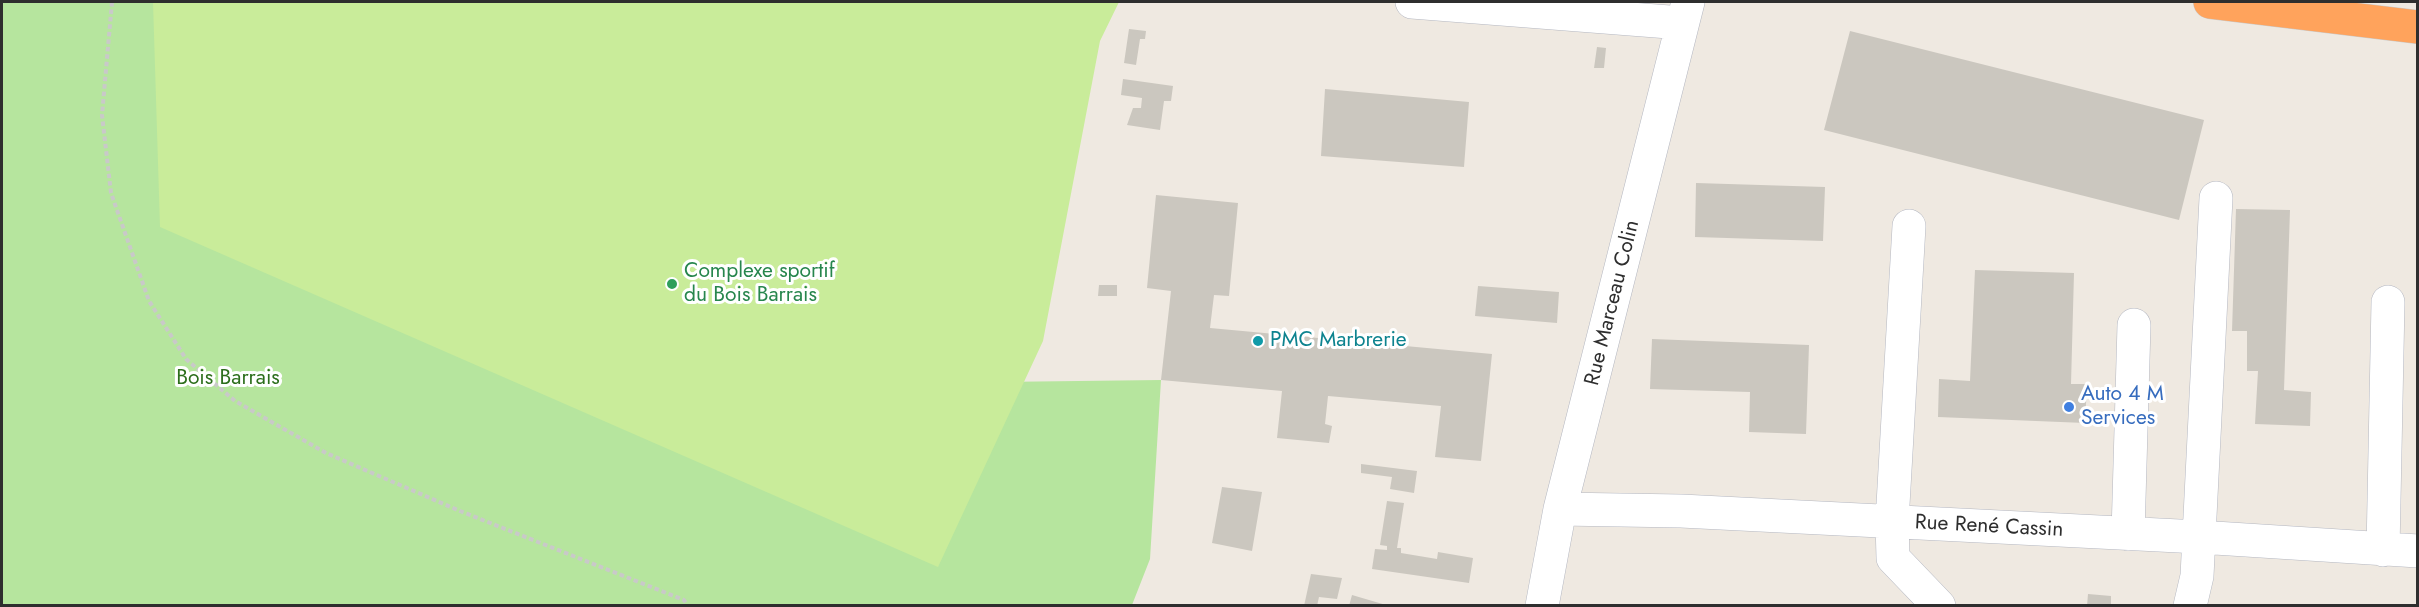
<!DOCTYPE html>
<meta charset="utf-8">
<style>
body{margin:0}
#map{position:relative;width:2419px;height:607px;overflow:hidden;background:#efe9e1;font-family:Jost,sans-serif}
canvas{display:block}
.frame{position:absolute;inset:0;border:3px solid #2e2e2e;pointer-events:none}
</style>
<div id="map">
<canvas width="2419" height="607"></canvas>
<div class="frame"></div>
</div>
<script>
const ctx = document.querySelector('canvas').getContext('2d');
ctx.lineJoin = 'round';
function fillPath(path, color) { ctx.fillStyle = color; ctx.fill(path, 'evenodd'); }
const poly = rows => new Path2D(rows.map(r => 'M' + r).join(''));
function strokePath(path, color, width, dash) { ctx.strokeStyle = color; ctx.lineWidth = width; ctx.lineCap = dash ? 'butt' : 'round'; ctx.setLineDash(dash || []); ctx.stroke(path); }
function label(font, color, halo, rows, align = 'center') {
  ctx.font = font + ' Jost,sans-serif'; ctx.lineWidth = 6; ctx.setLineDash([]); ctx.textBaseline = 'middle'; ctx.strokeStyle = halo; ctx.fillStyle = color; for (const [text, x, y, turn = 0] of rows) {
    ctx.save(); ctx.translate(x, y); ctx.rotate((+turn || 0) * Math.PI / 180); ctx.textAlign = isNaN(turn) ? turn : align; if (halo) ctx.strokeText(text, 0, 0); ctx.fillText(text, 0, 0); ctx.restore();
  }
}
fillPath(poly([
 [2,2,190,2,831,384,1161,380,1150,559,1132,605,2,605]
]), '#b6e59e');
fillPath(poly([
 [153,2,1119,2,1100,41,1043,341,938,567,160,227]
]), '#c9ec9a');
fillPath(poly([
 [1129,29,1146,31,1145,39,1140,39,1136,65,1124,63],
 [1850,31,2204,120,2179,220,1824,130],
 [1597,47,1606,48,1604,68,1594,68],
 [1123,79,1173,86,1171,101,1164,101,1160,130,1127,125,1133,108,1141,108,1142,98,1121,95],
 [1325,89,1469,102,1464,167,1321,156],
 [1696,183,1825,187,1823,241,1695,237],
 [1156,195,1238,203,1229,296,1214,295,1210,328,1492,354,1481,461,1435,457,1441,406,1328,396,1325,424,1332,426,1329,443,1277,438,1282,391,1161,380,1171,291,1147,288],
 [2236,209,2290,210,2284,390,2311,392,2310,426,2255,424,2258,371,2247,371,2247,331,2232,331],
 [1975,270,2074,273,2071,384,2087,384,2085,423,1938,417,1939,379,1970,381],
 [1099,285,1117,285,1117,296,1098,296],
 [1478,286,1559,292,1557,323,1475,316],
 [1652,339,1809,345,1806,434,1749,432,1750,392,1650,389],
 [1361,464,1417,471,1414,493,1390,489,1392,477,1361,473],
 [1222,487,1262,492,1252,551,1212,543],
 [1387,501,1404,503,1397,548,1401,548,1401,553,1437,559,1438,552,1473,558,1469,583,1372,569,1375,549,1387,550,1387,546,1380,545],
 [1311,574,1342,578,1337,599,1319,597,1317,606,1304,606],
 [2088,594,2111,596,2111,606,2087,606],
 [1352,595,1386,605,1386,606,1349,606]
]), '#cbc7bf');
const minor = poly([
 [1412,2,1682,23],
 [1909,226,1892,522,1893,558,1939,606],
 [1560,509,1681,511,2199,537,2418,551],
 [2128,534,2134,325],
 [2383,550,2388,302],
 [1542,606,1560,509,1688,2],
 [2190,606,2197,576,2216,198]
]);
const highway = poly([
 [2210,2,2418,27]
]);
strokePath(minor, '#b4b7c1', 34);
strokePath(highway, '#c9c9c9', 34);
strokePath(poly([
 [112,2,102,115,111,193,149,301,186,359,235,401,326,453,460,511,684,600,688,606]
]), '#c9c9c9', 4, [4.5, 3]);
strokePath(minor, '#fff', 33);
strokePath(highway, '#ffa35c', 33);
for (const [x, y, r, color] of [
 [672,284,6,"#2e9e5b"],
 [1258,341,6,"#0f9aa8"],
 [2069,407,6,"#3f7fe0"]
]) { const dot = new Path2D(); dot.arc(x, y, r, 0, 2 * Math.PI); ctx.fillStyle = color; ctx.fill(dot); strokePath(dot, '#fff', 2); }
label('21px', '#27864d', '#fff', [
 ["Complexe sportif",684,272],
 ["du Bois Barrais",684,296]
], 'left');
label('21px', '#2e2e2e', '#fff', [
 ["Rue Marceau Colin",1613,303,-76],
 ["Rue René Cassin",1989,527,3]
]);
label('21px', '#0d838f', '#fff', [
 ["PMC Marbrerie",1270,341]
], 'left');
label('21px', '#2c6e1b', '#fff', [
 ["Bois Barrais",228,379]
]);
label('21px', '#366cbe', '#fff', [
 ["Auto 4 M",2081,395],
 ["Services",2081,419]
], 'left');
</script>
